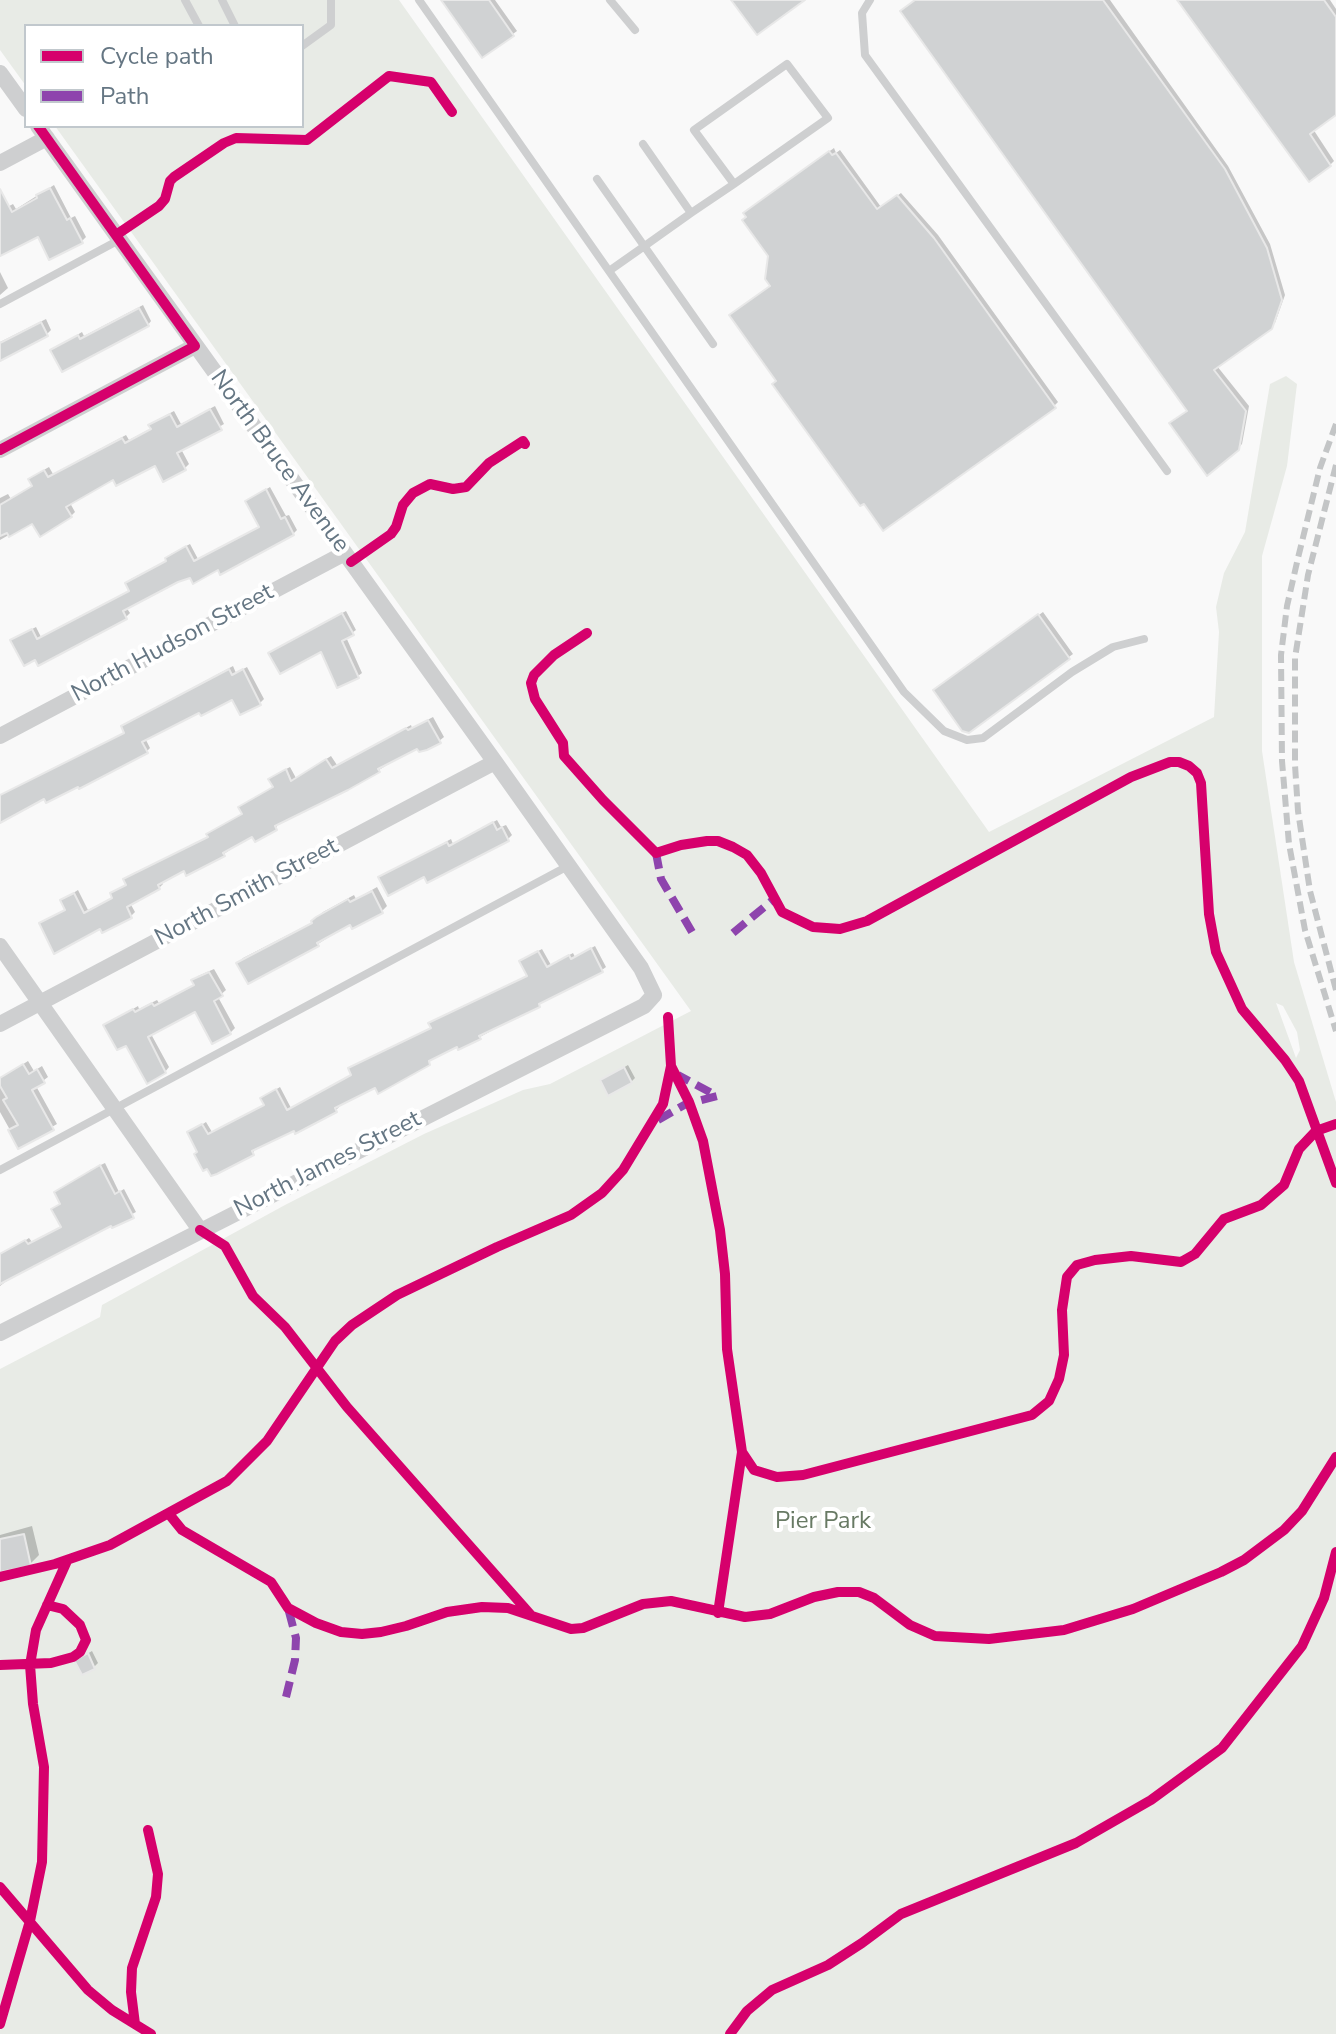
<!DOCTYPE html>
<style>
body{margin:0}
#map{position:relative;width:1336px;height:2034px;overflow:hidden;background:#f9f9f9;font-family:"Nunito Sans",sans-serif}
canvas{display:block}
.legend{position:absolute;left:24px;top:24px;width:280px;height:104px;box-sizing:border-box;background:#fff;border:2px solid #c1c8cd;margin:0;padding:10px 14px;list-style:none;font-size:24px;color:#657683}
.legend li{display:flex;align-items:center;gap:16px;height:40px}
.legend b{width:40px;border:2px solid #c1c8cd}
</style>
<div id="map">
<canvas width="1336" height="2034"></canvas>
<ul class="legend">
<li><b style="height:10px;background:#d6006c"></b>Cycle path</li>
<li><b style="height:10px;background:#8e44ad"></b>Path</li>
</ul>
</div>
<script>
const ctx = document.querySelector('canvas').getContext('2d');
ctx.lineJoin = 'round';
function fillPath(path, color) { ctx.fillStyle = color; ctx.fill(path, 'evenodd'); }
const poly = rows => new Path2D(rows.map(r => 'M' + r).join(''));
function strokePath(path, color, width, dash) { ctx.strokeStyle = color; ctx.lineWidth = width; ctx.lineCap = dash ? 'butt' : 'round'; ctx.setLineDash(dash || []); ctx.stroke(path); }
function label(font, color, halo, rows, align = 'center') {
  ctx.font = font + ' "Nunito Sans",sans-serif'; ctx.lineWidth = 8; ctx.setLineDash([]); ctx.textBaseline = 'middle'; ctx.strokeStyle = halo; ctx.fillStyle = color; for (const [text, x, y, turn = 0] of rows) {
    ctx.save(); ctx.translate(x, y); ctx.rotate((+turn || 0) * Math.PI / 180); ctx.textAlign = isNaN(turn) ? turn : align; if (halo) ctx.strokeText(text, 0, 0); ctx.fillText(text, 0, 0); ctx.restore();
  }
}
fillPath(poly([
 [0,0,399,0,989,832,1214,717,1219,632,1216,607,1224,573,1245,532,1270,384,1286,376,1297,384,1287,466,1262,556,1262,751,1294,962,1336,1102,1336,2034,0,2034,0,1369,100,1317,102,1305,285,1205,424,1134,523,1090,550,1084,691,1011,55,126,302,126,302,26,26,26,26,86,0,50],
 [1276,1003,1283,1006,1297,1032,1300,1050,1296,1058]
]), '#e8ebe6');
fillPath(poly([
 [444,0,495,0,517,31,483,56],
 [916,0,1110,0,1228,166,1270,244,1285,295,1275,323,1217,366,1249,406,1242,444,1237,449,1189,410],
 [1180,0,1330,0,1336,9,1336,113,1313,129,1334,161,1330,165],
 [834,148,836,153,840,150,881,207,901,193,938,235,1058,402,1054,406,778,381,771,256,749,209],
 [54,185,71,218,75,216,86,237,82,241,38,234,0,254,0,211,13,204,16,209],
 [0,272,8,288,0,295],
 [143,305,151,321,148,325,52,350,82,332,84,336],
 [46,319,51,330,47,334,0,359,0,342],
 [215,406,224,424,181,449,189,464,185,468,156,463,114,478,70,503,75,512,71,516,33,521,0,540,0,498,8,494,11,499,34,485,35,475,49,467,53,474,126,435,129,440,152,428,151,425,155,421,174,411,181,424],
 [270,487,286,516,289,515,297,530,293,534,219,567,191,575,126,607,130,613,126,617,39,663,17,637,36,627,41,637,131,590,128,583,131,579,168,560,171,554,190,544,198,559,260,526,247,501],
 [346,611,356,630,346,637,362,673,358,676,322,649,274,650],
 [1043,612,1073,654,968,731,940,687],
 [233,666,236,673,247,667,264,699,260,703,241,712,233,698,200,710,145,738,150,748,147,751,45,797,0,820,0,795,125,732,123,727,127,723],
 [433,717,444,737,439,741,418,746,379,770,279,822,276,828,253,834,224,854,185,869,162,881,163,884,159,888,130,903,135,912,131,916,101,926,41,924,66,909,62,900,78,890,88,910,114,897,112,894,117,890,128,884,126,879,130,875,210,836,244,813,240,807,245,803,275,786,271,779,275,775,290,767,296,778,331,756,337,765,411,725,412,728],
 [497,820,501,827,506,825,512,835,508,839,425,874,380,877,451,839,453,844],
 [377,887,387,906,382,911,352,926,351,923,318,944,249,981,238,963,243,958,313,922,323,912,354,895,356,899],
 [595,946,606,967,602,970,480,1037,457,1044,432,1057,429,1063,376,1085,338,1104,339,1107,336,1110,256,1147,253,1153,199,1151,189,1133,206,1122,212,1132,265,1104,262,1098,280,1087,291,1108,353,1074,350,1068,354,1065,433,1027,431,1023,434,1020,528,975,521,961,525,958,542,949,551,965,573,953,575,957],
 [214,969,226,990,218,997,235,1028,230,1033,196,1009,151,1034,169,1067,165,1072,106,1025,138,1006,139,1009,157,1000,159,1003,195,984,194,981,198,976],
 [28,1061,34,1071,42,1066,48,1077,36,1086,57,1124,19,1146,0,1112,0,1079],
 [628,1065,635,1078,631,1082,603,1080],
 [105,1163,119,1192,124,1189,136,1212,16,1274,0,1286,0,1257,29,1238,32,1242,63,1226,62,1203,90,1170],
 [32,1526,39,1555,30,1564,0,1570,0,1535],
 [92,1651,98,1663,94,1667,77,1660]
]), '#0003');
const building = poly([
 [441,0,489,0,514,36,482,58,441,0],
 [731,0,805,0,757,35,731,0],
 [915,0,1103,0,1225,169,1267,248,1282,300,1272,329,1214,370,1246,411,1239,450,1207,476,1169,423,1187,411,900,11,915,0],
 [1177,0,1324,0,1336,17,1336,115,1310,134,1331,166,1309,182,1177,0],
 [829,151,832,155,836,153,877,209,897,195,934,238,1056,408,883,531,864,504,860,506,772,384,776,381,729,315,770,286,765,279,768,256,742,220,746,217,743,213,829,151],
 [50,188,67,220,70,218,83,243,49,260,38,237,0,256,0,189,12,212,37,198,36,195,50,188],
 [139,308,149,326,62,372,50,350,78,335,80,339,139,308],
 [41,322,48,336,0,361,0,343,41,322],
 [210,409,222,430,177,453,186,470,163,482,155,466,116,486,113,480,66,507,72,517,40,537,32,524,9,537,7,533,0,536,0,505,32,486,28,479,44,470,48,477,122,438,125,443,151,429,148,425,170,414,177,427,210,409],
 [266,489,281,519,285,517,294,535,220,575,218,570,193,584,190,578,178,582,123,611,127,619,38,666,35,660,24,666,10,640,32,629,37,639,129,591,125,583,166,561,165,558,186,546,194,561,259,527,245,501,266,489],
 [342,613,354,635,342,641,359,678,337,688,321,652,280,674,268,653,342,613],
 [1038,614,1070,659,969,733,962,731,933,690,1038,614],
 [229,669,232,675,243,669,261,705,240,715,232,700,201,716,199,713,142,742,148,753,79,789,78,787,46,803,44,799,0,823,0,795,124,733,121,726,229,669],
 [428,720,441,743,427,750,419,752,417,749,378,769,380,772,348,790,275,826,277,830,255,842,252,837,223,853,225,856,186,876,184,871,158,885,160,889,127,907,132,918,102,933,100,929,54,954,39,923,65,910,60,900,74,893,84,913,112,898,110,893,126,885,123,879,208,837,206,834,242,814,238,807,273,787,268,779,286,769,291,781,326,759,332,768,406,728,408,730,428,720],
 [493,822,497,830,502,827,509,841,427,883,424,877,388,896,378,877,447,842,449,846,493,822],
 [372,891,383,913,352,929,350,925,317,943,319,946,248,984,236,963,312,923,311,921,316,917,348,899,350,902,372,891],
 [591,948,603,972,539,1004,540,1007,479,1036,481,1039,458,1050,457,1047,429,1061,430,1065,378,1094,375,1088,335,1108,337,1112,295,1134,294,1131,252,1151,254,1155,217,1174,211,1176,207,1169,203,1171,194,1154,197,1152,187,1132,202,1124,208,1134,264,1105,260,1098,276,1089,287,1110,351,1075,348,1068,431,1028,428,1023,527,976,519,961,538,951,547,967,569,955,571,959,591,948],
 [209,972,223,996,214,1001,231,1034,212,1044,195,1012,148,1037,166,1073,147,1084,126,1046,117,1050,103,1025,133,1009,135,1012,152,1003,154,1006,194,985,191,980,209,972],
 [23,1064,29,1074,37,1069,45,1083,32,1090,54,1130,18,1149,8,1130,18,1125,3,1100,7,1098,0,1086,0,1078,23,1064],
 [624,1067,632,1083,608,1096,600,1080,624,1067],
 [100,1165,115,1194,120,1191,134,1218,112,1228,111,1226,0,1284,0,1254,25,1240,28,1244,61,1227,51,1209,60,1204,54,1192,100,1165],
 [24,1534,31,1566,0,1572,0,1539,24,1534],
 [88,1653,95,1669,82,1675,74,1660,88,1653]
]);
fillPath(building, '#d0d2d3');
strokePath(building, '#e8e8e8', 2);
strokePath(poly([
 [185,0,199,26],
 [222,0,235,26],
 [419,0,904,692,944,731,967,740,983,738,1072,672,1113,647,1144,639],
 [610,0,635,30],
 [870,0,862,13,865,55,1167,471],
 [302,46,331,25,331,0],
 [643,144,691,213],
 [597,179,713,344],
 [609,271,646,245,691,213,734,184,828,118,787,64,694,130,734,184],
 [0,304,119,240],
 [0,1170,568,866]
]), '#cecfd0', 8);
strokePath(poly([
 [0,73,26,109],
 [0,163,47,138],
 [0,450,195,346],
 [0,736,345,553],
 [0,946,200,1230],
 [0,1024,495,762],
 [0,1333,644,1006,654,995,641,968,495,762,38,126]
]), '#cecfd0', 16);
strokePath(poly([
 [1336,424,1320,468,1298,558,1287,606,1281,655,1282,761,1289,844,1305,930,1336,1031],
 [1336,465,1308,575,1295,658,1295,765,1298,811,1310,891,1336,990]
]), '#c3c5c6', 6, [12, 6]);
strokePath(poly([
 [656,853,661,879,692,932],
 [733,933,774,899],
 [658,1120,686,1104,717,1096,678,1075],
 [286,1697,295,1660,296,1638,288,1608]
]), '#8e44ad', 8, [16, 8]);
strokePath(poly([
 [116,235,159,206,165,199,170,181,174,177,224,143,236,138,307,140,389,76,431,82,452,112],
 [0,450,195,346,38,126],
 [351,562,391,534,396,527,403,505,413,493,430,484,453,489,466,487,489,463,523,441,525,444],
 [587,633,554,655,534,675,531,683,535,699,563,743,564,756,603,800,656,853,681,845,707,841,718,841,733,847,747,855,761,873,782,912,813,927,840,929,867,921,1131,777,1170,762,1179,762,1189,766,1197,773,1201,783,1209,914,1216,952,1242,1009,1285,1060,1299,1081,1336,1183],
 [671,1066,689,1102,703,1141,720,1230,725,1274,727,1349,742,1452,754,1470,777,1477,803,1475,1032,1415,1049,1401,1059,1379,1064,1355,1062,1310,1067,1277,1077,1265,1095,1260,1131,1256,1181,1262,1195,1254,1224,1219,1261,1205,1284,1185,1299,1149,1316,1131,1336,1124],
 [200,1230,225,1246,253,1296,285,1327,347,1407,530,1614],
 [169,1514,182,1530,271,1582,288,1608,316,1623,341,1632,362,1634,381,1632,406,1626,447,1612,482,1607,508,1608,571,1629,583,1628,643,1604,671,1601,745,1617,770,1614,814,1597,838,1592,859,1592,874,1598,910,1625,935,1636,989,1639,1064,1630,1133,1609,1221,1572,1244,1560,1284,1530,1302,1511,1336,1457],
 [0,1577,55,1564,110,1545,227,1481,267,1441,335,1341,352,1325,397,1295,497,1247,571,1215,602,1193,623,1170,663,1104,671,1066,668,1017],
 [718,1613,742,1452],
 [0,1665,51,1663,73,1657,80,1652,86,1640,80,1625,63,1609,47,1605],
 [0,1887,88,1990,112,2010,151,2034],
 [0,2024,30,1921,42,1862,44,1767,33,1704,30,1665,36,1630,67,1561],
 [135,2024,131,1992,132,1968,156,1897,158,1874,148,1830],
 [730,2034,747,2011,772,1990,828,1965,862,1943,901,1914,1076,1843,1151,1800,1222,1748,1302,1646,1324,1598,1336,1552]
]), '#d6006c', 10);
label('24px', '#657683', '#fff', [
 ["North Bruce Avenue",279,462,54],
 ["North Hudson Street",173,644,-28],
 ["North Smith Street",247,893,-28],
 ["North James Street",328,1165,-27]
]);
label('24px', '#687a64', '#fff', [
 ["Pier Park",823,1522]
]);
</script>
